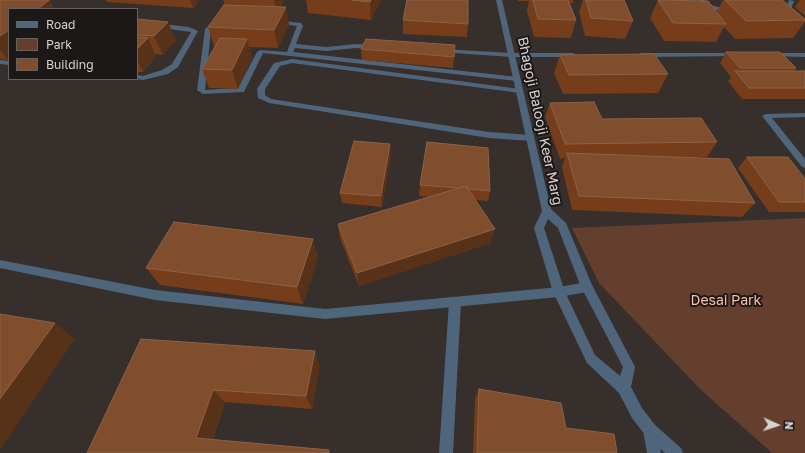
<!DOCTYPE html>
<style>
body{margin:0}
#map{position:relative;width:805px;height:453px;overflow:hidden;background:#362f2c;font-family:"Golos Text",sans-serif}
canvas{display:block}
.legend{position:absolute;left:8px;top:8px;width:130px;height:72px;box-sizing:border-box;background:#1b1817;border:1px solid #666261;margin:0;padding:5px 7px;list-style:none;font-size:12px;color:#d7d2d0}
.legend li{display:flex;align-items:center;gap:8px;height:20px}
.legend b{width:20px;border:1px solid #666261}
.north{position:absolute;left:757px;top:405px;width:40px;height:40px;-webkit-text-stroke:3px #1b1817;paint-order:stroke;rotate:93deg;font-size:11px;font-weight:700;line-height:16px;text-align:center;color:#d7d2d0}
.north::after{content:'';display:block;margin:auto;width:14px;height:18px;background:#d7d2d0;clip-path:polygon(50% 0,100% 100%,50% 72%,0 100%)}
</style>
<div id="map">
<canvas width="805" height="453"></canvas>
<ul class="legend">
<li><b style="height:5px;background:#4f657b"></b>Road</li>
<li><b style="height:11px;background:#643f2d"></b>Park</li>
<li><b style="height:11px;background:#804d2d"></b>Building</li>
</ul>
<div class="north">N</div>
</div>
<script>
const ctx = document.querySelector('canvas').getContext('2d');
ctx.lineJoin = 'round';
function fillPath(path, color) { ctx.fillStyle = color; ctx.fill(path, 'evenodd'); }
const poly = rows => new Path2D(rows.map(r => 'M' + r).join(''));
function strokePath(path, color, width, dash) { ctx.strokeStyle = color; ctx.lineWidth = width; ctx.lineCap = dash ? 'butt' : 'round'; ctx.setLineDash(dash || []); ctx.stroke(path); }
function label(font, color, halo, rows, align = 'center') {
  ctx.font = font + ' "Golos Text",sans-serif'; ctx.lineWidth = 4; ctx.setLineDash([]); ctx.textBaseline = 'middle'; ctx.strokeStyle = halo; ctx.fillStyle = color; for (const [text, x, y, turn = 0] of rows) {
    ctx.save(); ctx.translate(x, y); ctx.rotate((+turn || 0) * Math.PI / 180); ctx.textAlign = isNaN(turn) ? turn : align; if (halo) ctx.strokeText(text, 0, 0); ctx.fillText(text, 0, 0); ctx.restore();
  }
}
fillPath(poly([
 [805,218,805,453,772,453,701,390,599,283,572,228]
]), '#643f2d');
fillPath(poly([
 [805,113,805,117,772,118,805,159,805,168,802,167,762,116,766,114,805,113],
 [455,297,459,298,461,302,453,453,439,453,449,302,451,298,455,297],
 [650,423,655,425,657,430,661,453,647,453,643,430,645,425,650,423]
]), '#4f657b');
fillPath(poly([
 [699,0,705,0,708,4,718,7,732,7,735,9,732,11,715,10,704,6,699,0],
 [789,0,794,1,791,9,778,10,775,8,778,6,787,6,789,0],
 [220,20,223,22,222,23,217,24,211,30,205,90,238,88,257,52,260,50,287,52,297,26,274,23,273,22,276,20,301,23,303,26,296,44,326,47,356,44,375,45,378,47,375,49,356,48,326,51,295,48,293,52,517,77,521,79,517,81,263,53,244,92,203,94,197,90,205,29,213,22,220,20],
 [137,21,189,27,198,31,178,67,168,74,143,80,136,79,137,75,143,76,162,70,172,64,191,32,137,25,137,21],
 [441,49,512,53,573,53,576,55,573,57,512,57,439,52,438,51,441,49],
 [737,53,739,54,739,56,641,57,638,55,641,53,737,53],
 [769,53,805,53,805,57,767,56,767,54,769,53],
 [292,59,520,89,524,91,520,93,292,63,280,66,265,89,265,95,271,99,489,132,531,135,535,138,531,141,489,138,269,103,258,98,257,89,274,63,292,59],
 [0,60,9,61,9,65,0,64,0,60],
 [0,260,155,290,325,309,559,287,587,282,591,284,593,287,591,290,587,292,559,297,325,319,155,300,0,268,0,260]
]), '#4f657b');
fillPath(poly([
 [496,0,502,0,551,209,566,223,592,285,633,363,635,367,631,387,642,408,655,425,681,448,683,453,665,453,645,435,632,418,619,393,587,363,553,292,534,228,542,211,496,0],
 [548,219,558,228,581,287,623,367,620,376,595,355,565,292,544,228,548,219]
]), '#4f657b');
fillPath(poly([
 [0,0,49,0,55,9,9,9,9,59,8,60,0,59],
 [106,0,200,0,193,8,107,2],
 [223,0,285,0,280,7,289,25,278,48,249,47,252,58,238,89,209,88,202,69,215,46,214,46,208,27,225,5],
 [306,0,381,0,371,20,308,13],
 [518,0,573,0,573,3,569,3,576,20,571,38,534,37,527,11,529,1,518,1],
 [583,0,624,0,633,21,625,39,585,36,579,12],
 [658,0,717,12,723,0,782,0,805,19,805,22,793,38,735,39,724,27,716,42,664,41,650,18],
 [800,0,805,0,805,16,795,7],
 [137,19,176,40,163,55,155,54,156,56,143,72,137,72],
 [403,20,468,24,467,37,403,34],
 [361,49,454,57,453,68,362,60],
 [726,52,796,68,794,71,805,71,805,99,742,99,728,81,731,77,720,63],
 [560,55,668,74,658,93,563,94,554,73],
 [550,103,602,119,717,142,707,157,675,157,755,203,742,217,572,210,562,167,565,158,560,159,545,117],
 [391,155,382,207,342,203,340,193],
 [747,157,805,179,805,212,769,212,738,168],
 [420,185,490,191,488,201,476,200,491,243,359,286,340,238,338,224,431,197,419,196],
 [318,257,303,304,160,285,146,268],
 [141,339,320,366,312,409,225,402,213,440,329,450,330,453,87,453],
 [479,389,566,428,617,453,473,453,475,399]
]), '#753d1a');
fillPath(poly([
 [49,0,55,9,38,9],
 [190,0,200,0,193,8],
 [274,0,285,0,277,12],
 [371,0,381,0,371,20,370,2],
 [286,7,289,25,278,48,274,30],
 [168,22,176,40,163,55,154,36],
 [9,30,9,59,8,60,0,50,0,36],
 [148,38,156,56,143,72,137,61,137,49],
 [247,39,252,58,238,89,232,70],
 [390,144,391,155,382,207,381,196],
 [495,229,491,243,359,286,357,273],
 [313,239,318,257,303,304,297,287],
 [55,323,75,339,0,450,0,399],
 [315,351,320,366,312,409,306,396],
 [213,390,225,402,210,449,196,438]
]), '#583119');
const building = poly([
 [0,0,49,0,38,9,9,9,9,30,0,36,0,0],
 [352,0,371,0,370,2,352,0],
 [407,0,468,0,468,24,403,20,407,0],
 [533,0,568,0,576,20,538,19,533,0],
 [586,0,624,0,633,21,591,18,586,0],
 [658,0,708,1,726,24,673,23,658,0],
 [725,0,782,0,805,19,805,20,746,21,725,0],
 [224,5,286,7,274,30,208,27,224,5],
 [137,19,168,22,154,36,137,35,137,19],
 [137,37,148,38,137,49,137,37],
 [220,38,247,39,232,70,202,69,220,38],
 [366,39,455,45,454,57,361,49,366,39],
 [726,52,780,52,796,68,740,68,726,52],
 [654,54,668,74,569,75,560,55,654,54],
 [735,71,805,71,805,88,749,88,735,71],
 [594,102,602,119,701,118,717,142,565,144,550,103,594,102],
 [354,141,390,144,381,196,340,193,354,141],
 [427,142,488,148,490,191,468,189,466,186,459,188,420,185,427,142],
 [567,153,729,159,755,203,579,196,567,153],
 [747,157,788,157,805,179,805,202,779,202,747,157],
 [466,186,495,229,357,273,338,224,466,186],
 [174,222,313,239,297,287,146,268,174,222],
 [0,314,55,323,0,399,0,314],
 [141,339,315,351,306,396,213,390,196,438,329,450,328,453,87,453,141,339],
 [479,389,561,403,566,428,614,434,617,453,477,453,479,389]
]);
fillPath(building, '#804d2d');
strokePath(building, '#8e6247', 1);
label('14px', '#d7d2d0', '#1b1817', [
 ["Bhagoji Balooji Keer Marg",540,121,78]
]);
label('14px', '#f8bfa2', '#1b1817', [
 ["Desai Park",726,301]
]);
</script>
